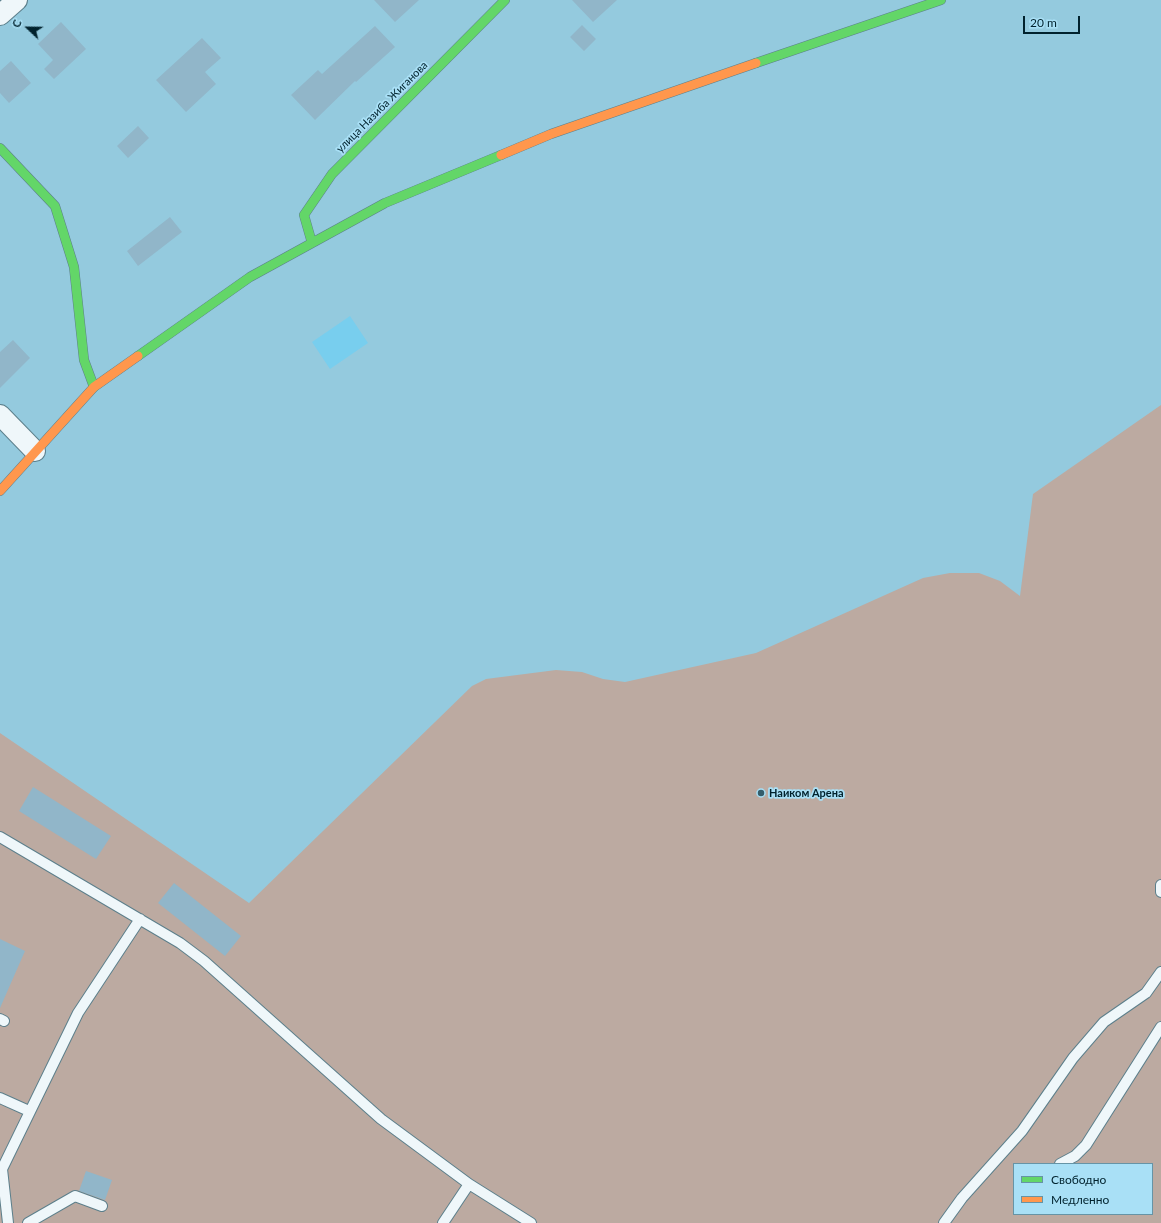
<!DOCTYPE html>
<meta charset="utf-8">
<style>
body{margin:0}
#map{position:relative;width:1161px;height:1223px;overflow:hidden;background:#94cade;font-family:Lato,sans-serif}
canvas{display:block}
.legend{position:absolute;left:1013px;top:1163px;width:140px;height:52px;box-sizing:border-box;background:#a9e0f6;border:1px solid #6694a6;margin:0;padding:5px 7px;list-style:none;font-size:12px;color:#01222d}
.legend li{display:flex;align-items:center;gap:8px;height:20px}
.legend b{width:20px;border:1px solid #6694a6}
.north{position:absolute;left:8px;top:8px;width:40px;height:40px;-webkit-text-stroke:3px #a9e0f6;paint-order:stroke;rotate:292deg;font-size:11px;font-weight:700;line-height:16px;text-align:center;color:#01222d}
.north::after{content:'';display:block;margin:auto;width:14px;height:18px;background:#01222d;clip-path:polygon(50% 0,100% 100%,50% 72%,0 100%)}
.scale{position:absolute;left:1023px;top:16px;width:57px;height:18px;box-sizing:border-box;border:2px solid #01222d;border-top:0;padding-left:5px;font-size:12px;line-height:14px;white-space:nowrap;color:#01222d;-webkit-text-stroke:3px #a9e0f6;paint-order:stroke}
</style>
<div id="map">
<canvas width="1161" height="1223"></canvas>
<ul class="legend">
<li><b style="height:5px;background:#63d668"></b>Свободно</li>
<li><b style="height:5px;background:#ff974d"></b>Медленно</li>
</ul>
<div class="north">С</div>
<div class="scale">20 m</div>
</div>
<script>
const ctx = document.querySelector('canvas').getContext('2d');
ctx.lineJoin = 'round';
function fillPath(path, color) { ctx.fillStyle = color; ctx.fill(path, 'evenodd'); }
const poly = rows => new Path2D(rows.map(r => 'M' + r).join(''));
function strokePath(path, color, width, dash) { ctx.strokeStyle = color; ctx.lineWidth = width; ctx.lineCap = dash ? 'butt' : 'round'; ctx.setLineDash(dash || []); ctx.stroke(path); }
function label(font, color, halo, rows, align = 'center') {
  ctx.font = font + ' Lato,sans-serif'; ctx.lineWidth = 3.5; ctx.setLineDash([]); ctx.textBaseline = 'middle'; ctx.strokeStyle = halo; ctx.fillStyle = color; for (const [text, x, y, turn = 0] of rows) {
    ctx.save(); ctx.translate(x, y); ctx.rotate((+turn || 0) * Math.PI / 180); ctx.textAlign = isNaN(turn) ? turn : align; if (halo) ctx.strokeText(text, 0, 0); ctx.fillText(text, 0, 0); ctx.restore();
  }
}
fillPath(poly([
 [350,316,368,343,330,369,312,342]
]), '#78ceee');
fillPath(poly([
 [1161,405,1161,1223,0,1223,0,733,249,903,472,686,486,679,556,670,582,672,603,679,625,682,756,653,923,578,950,573,979,573,1000,581,1020,596,1033,494],
 [1014,1164,1152,1164,1152,1214,1014,1214]
]), '#bcaaa1');
fillPath(poly([
 [374,0,419,0,395,22],
 [572,0,617,0,593,22],
 [61,22,86,49,54,79,44,69,53,60,38,44],
 [582,25,596,39,584,51,570,37],
 [375,26,395,47,356,82,355,81,315,120,291,95,318,70,322,74],
 [202,38,221,58,205,72,216,84,186,112,156,80],
 [11,61,31,83,9,103,0,93,0,71],
 [138,126,149,138,128,158,117,146],
 [170,217,182,232,138,266,127,251],
 [13,340,30,358,0,388,0,352],
 [33,787,111,836,96,859,19,811],
 [174,883,241,936,225,956,158,903],
 [0,939,25,951,0,1008],
 [86,1171,112,1180,105,1200,79,1191]
]), '#91b6c9');
const lane = poly([
 [0,837,180,943,204,961,381,1119,469,1184,531,1223],
 [1161,885,1161,892],
 [0,1019,4,1021],
 [0,1098,29,1111],
 [1060,1164,1075,1156,1086,1145,1161,1027],
 [8,1223,2,1169,78,1013,140,919],
 [28,1223,75,1196,102,1206],
 [443,1223,469,1184],
 [944,1223,962,1198,1022,1131,1073,1058,1104,1022,1146,993,1161,972]
]);
const street = poly([
 [0,15,17,0],
 [0,415,35,451]
]);
const fast = poly([
 [756,63,941,0],
 [0,148,55,206,74,267,84,360,94,387],
 [312,243,304,215,332,174,505,0],
 [138,356,250,277,385,203,501,155]
]);
const slow = poly([
 [501,155,551,134,756,63],
 [0,491,94,387,138,356]
]);
strokePath(lane, '#5c7f8b', 12);
strokePath(street, '#5c7f8b', 22);
strokePath(fast, '#5c7f8b', 10);
strokePath(slow, '#5c7f8b', 10);
strokePath(lane, '#eff7fa', 10);
strokePath(street, '#eff7fa', 20);
strokePath(fast, '#63d668', 9);
strokePath(slow, '#ff974d', 9);
for (const [x, y, r, color] of [
 [761,793,4,"#345d6b"]
]) { const dot = new Path2D(); dot.arc(x, y, r, 0, 2 * Math.PI); ctx.fillStyle = color; ctx.fill(dot); strokePath(dot, '#a9e0f6', 1.5); }
label('11px', '#01222d', '#a9e0f6', [
 ["улица Назиба Жиганова",382,107,-45]
]);
label('bold 11px', '#01222d', '#a9e0f6', [
 ["Наиком Арена",769,793]
], 'left');
</script>
